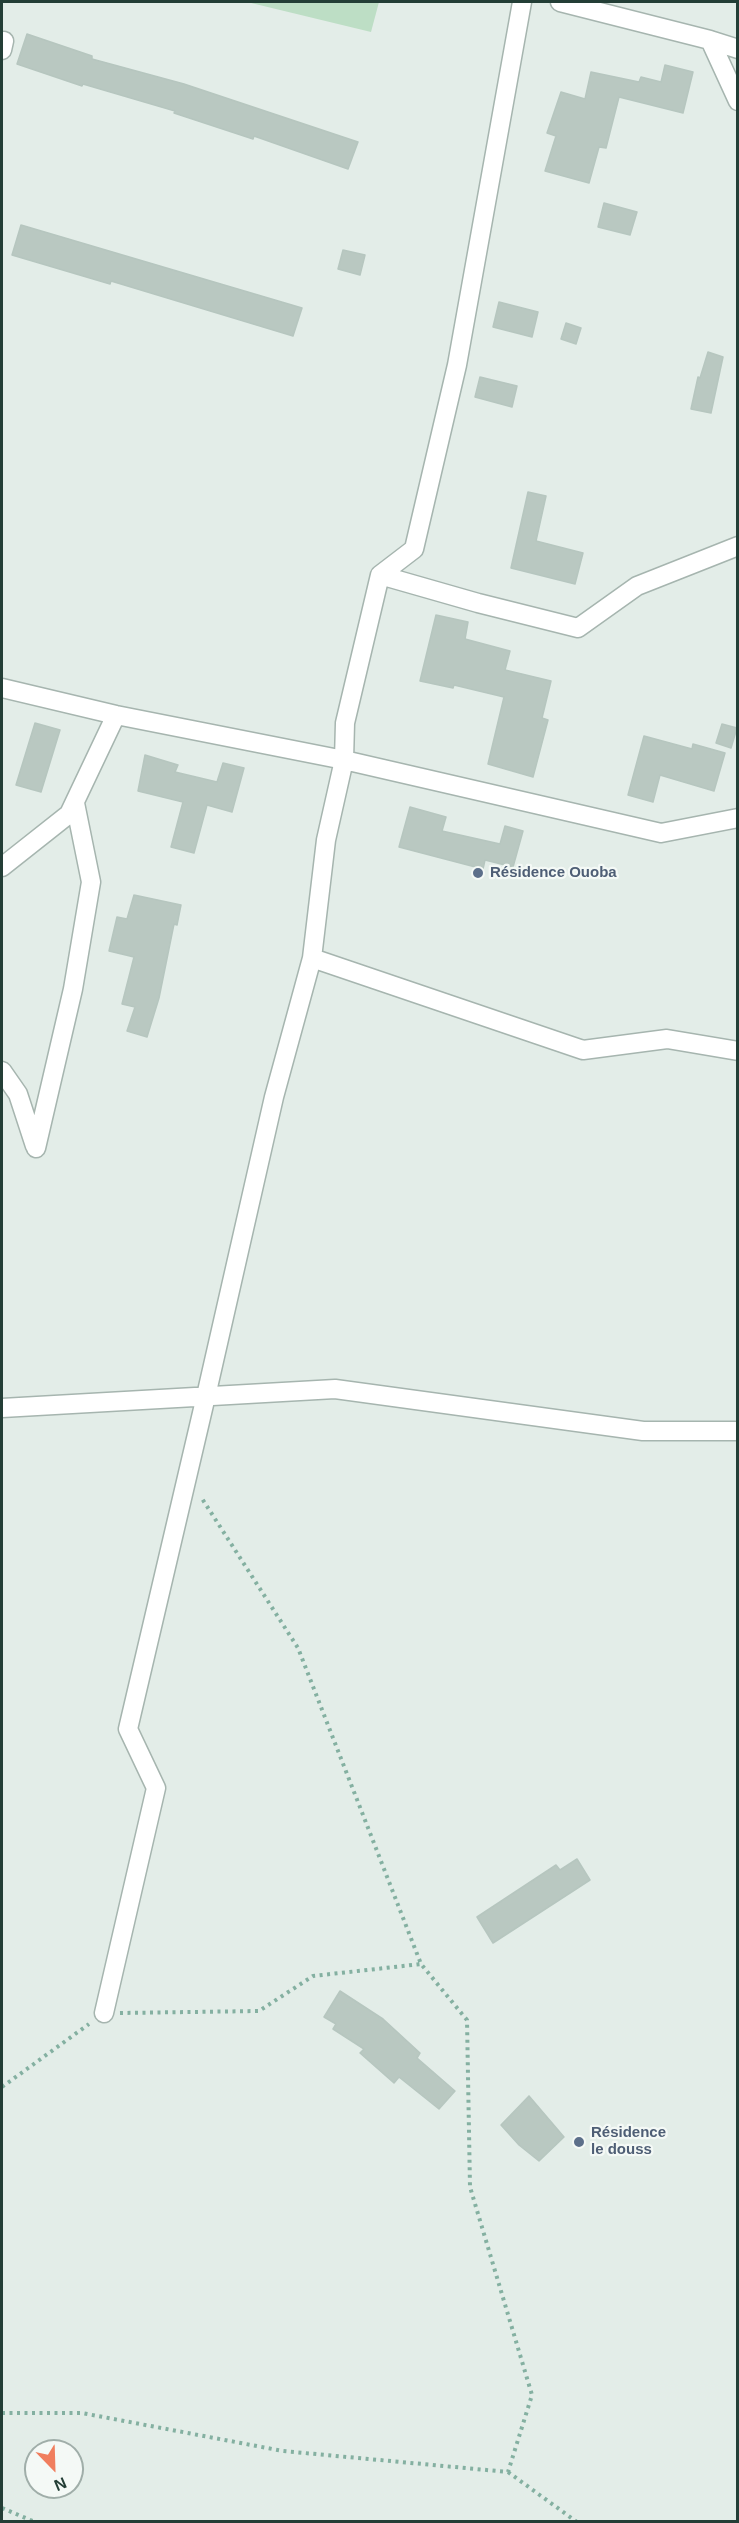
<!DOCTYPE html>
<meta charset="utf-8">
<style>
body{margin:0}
#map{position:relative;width:739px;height:2523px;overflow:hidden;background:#e3ede8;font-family:Arial,sans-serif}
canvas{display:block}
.frame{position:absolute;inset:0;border:3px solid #233e36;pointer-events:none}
.north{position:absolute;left:24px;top:2439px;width:60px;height:60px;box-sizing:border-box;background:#f4f9f6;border:2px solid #a0aea9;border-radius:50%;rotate:157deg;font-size:16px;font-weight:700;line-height:24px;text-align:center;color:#233e36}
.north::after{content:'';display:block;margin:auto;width:21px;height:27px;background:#f07e5e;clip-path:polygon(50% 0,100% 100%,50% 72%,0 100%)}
</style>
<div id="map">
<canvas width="739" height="2523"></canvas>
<div class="frame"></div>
<div class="north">N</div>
</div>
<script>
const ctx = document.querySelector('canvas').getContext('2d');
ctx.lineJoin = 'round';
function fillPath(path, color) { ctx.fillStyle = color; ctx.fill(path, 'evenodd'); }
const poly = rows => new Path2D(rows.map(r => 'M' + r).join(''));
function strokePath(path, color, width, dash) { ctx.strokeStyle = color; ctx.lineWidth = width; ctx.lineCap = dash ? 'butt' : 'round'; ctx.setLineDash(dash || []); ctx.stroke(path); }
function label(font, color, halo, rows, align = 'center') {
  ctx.font = font + ' Arial,sans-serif'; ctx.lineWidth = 4.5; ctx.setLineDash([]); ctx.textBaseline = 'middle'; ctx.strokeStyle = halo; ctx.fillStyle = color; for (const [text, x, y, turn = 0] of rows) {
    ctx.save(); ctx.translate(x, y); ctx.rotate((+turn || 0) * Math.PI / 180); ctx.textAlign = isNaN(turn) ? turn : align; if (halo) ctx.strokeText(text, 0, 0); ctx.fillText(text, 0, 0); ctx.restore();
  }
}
fillPath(poly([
 [247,2,379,2,371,32]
]), '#bddec5');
const building = poly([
 [27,34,92,56,92,59,184,84,358,142,348,169,254,136,253,139,174,113,175,111,83,84,82,86,17,64,27,34],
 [665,65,693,72,683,113,619,97,606,148,599,147,589,183,545,171,556,136,547,133,561,92,585,99,591,72,639,82,641,77,661,82,665,65],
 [604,203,637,212,630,235,598,227,604,203],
 [21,225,302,308,293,336,111,281,110,284,12,255,21,225],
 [343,250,365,255,360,275,338,269,343,250],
 [499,302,538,312,532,337,493,327,499,302],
 [566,323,581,328,576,344,561,339,566,323],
 [708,352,723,357,711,413,691,409,698,377,700,378,708,352],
 [480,377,517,386,512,407,475,397,480,377],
 [528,492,546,496,536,541,583,553,575,584,511,568,528,492],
 [436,615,468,622,465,639,510,651,505,670,551,681,542,718,548,720,533,777,488,764,504,697,454,685,453,688,420,681,436,615],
 [35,723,60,730,41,792,16,785,35,723],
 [722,724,737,728,731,748,716,743,722,724],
 [644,736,692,749,693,744,725,753,714,791,660,775,653,802,628,795,644,736],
 [145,755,178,765,175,772,217,782,223,763,244,768,232,812,207,805,194,853,171,847,183,802,138,791,145,755],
 [410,807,446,817,442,831,500,844,505,826,523,831,513,867,485,860,483,869,399,847,410,807],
 [134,895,181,905,177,925,174,924,159,998,147,1037,127,1031,135,1007,122,1004,134,957,109,951,117,917,127,919,134,895],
 [577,1859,590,1880,493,1943,477,1917,556,1865,560,1870,577,1859],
 [340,1991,383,2019,420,2053,417,2058,455,2091,439,2109,399,2077,394,2083,360,2053,364,2049,333,2029,336,2024,324,2017,340,1991],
 [529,2096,564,2137,539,2161,519,2145,501,2125,529,2096]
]);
fillPath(building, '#b9c8c1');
strokePath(building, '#b6c6bf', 1.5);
const minor = poly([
 [560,2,710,40,738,101],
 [710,40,738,49],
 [2,50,4,41],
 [380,575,478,603,578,628,637,586,738,546],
 [2,688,116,715,344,760,661,833,738,818],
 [2,867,69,814,116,715],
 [312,958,583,1050,667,1039,738,1051],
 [2,1071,18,1094,35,1146],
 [36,1148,73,989,91,882,75,803],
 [2,1408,335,1389,643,1431,738,1431],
 [104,2013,156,1788,128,1729,206,1396,274,1097,312,958,326,840,344,760,345,723,380,575,414,549,457,365,522,2]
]);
strokePath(minor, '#a6b5af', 21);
strokePath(poly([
 [120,2013,259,2011,313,1976,421,1964],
 [2,2087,89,2024],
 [2,2413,82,2413,283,2451,508,2472,532,2395,470,2187,467,2020,421,1964,298,1648,201,1497],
 [508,2472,577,2522],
 [2,2508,35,2522]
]), '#84b0a1', 4, [3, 4.5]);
strokePath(minor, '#fff', 18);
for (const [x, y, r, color] of [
 [478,873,6,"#5c6f8a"],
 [579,2142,6,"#5c6f8a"]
]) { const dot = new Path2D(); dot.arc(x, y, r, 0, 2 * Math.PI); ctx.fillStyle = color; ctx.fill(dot); strokePath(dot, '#f4f9f6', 2); }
label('bold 15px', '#4e5e75', '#f4f9f6', [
 ["Résidence Ouoba",490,873],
 ["Résidence",591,2133],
 ["le douss",591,2150]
], 'left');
</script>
